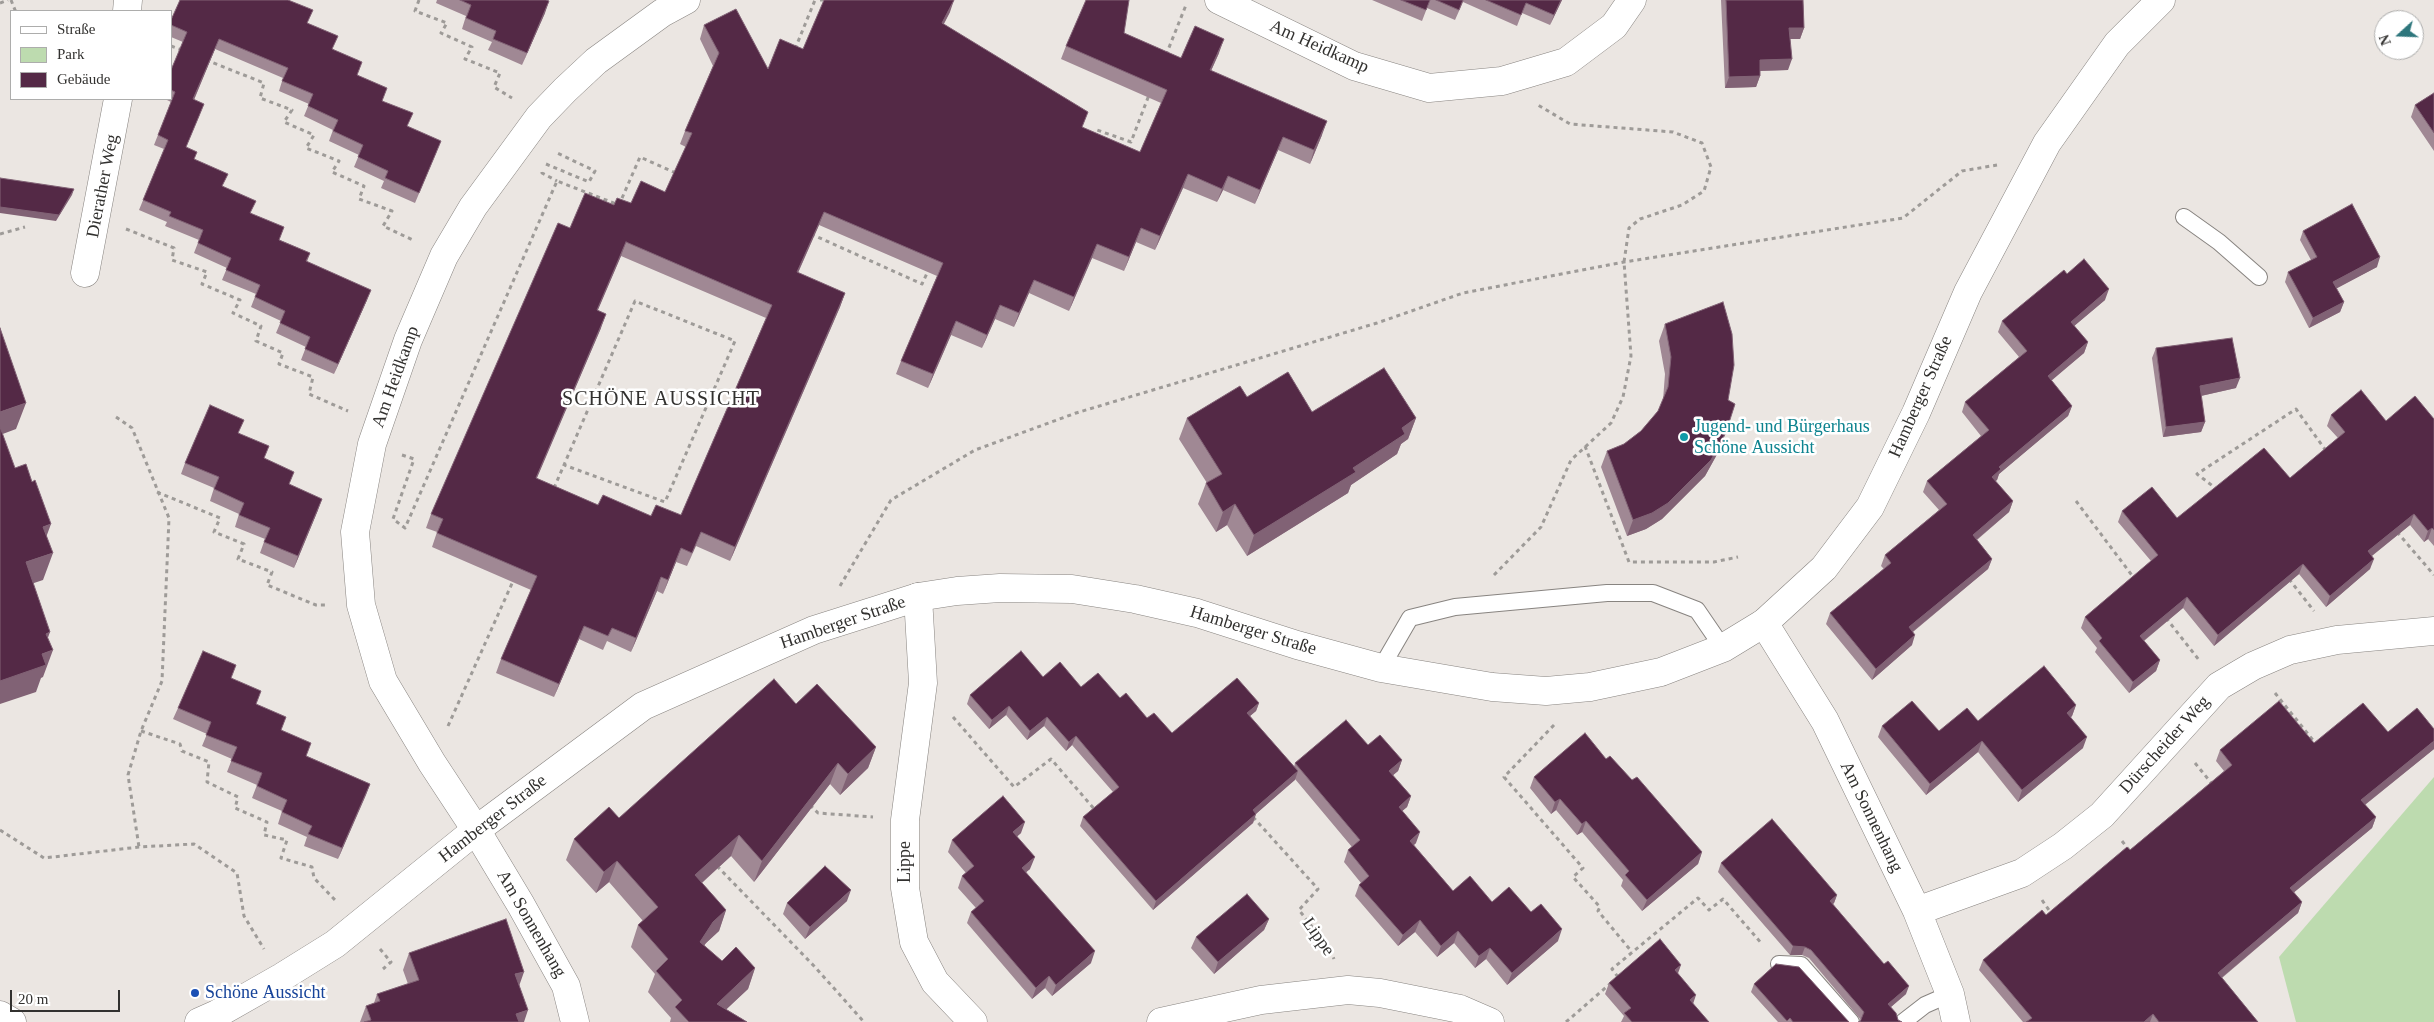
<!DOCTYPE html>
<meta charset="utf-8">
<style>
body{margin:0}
#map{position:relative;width:2434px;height:1022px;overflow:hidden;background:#ebe6e2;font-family:Georgia,serif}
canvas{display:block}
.legend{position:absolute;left:10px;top:10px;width:162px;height:90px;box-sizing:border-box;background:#fff;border:1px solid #adadac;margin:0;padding:6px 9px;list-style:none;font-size:15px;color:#32312f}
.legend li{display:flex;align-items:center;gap:10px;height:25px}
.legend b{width:25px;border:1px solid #adadac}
.north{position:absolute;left:2374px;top:10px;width:50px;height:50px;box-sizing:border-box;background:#fff;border:1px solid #adadac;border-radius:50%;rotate:250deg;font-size:14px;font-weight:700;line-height:20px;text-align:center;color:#32312f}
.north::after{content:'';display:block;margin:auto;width:18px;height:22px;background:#2d767c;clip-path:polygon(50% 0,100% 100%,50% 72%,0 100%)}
.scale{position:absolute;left:10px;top:990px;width:110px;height:22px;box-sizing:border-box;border:2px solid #32312f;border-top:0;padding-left:6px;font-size:15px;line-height:18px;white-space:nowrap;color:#32312f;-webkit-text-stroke:4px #fff;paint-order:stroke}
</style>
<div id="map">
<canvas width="2434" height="1022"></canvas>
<ul class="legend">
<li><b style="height:6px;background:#fff"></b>Straße</li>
<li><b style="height:14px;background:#bddbaf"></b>Park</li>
<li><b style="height:14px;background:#542946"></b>Gebäude</li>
</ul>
<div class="north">N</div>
<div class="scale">20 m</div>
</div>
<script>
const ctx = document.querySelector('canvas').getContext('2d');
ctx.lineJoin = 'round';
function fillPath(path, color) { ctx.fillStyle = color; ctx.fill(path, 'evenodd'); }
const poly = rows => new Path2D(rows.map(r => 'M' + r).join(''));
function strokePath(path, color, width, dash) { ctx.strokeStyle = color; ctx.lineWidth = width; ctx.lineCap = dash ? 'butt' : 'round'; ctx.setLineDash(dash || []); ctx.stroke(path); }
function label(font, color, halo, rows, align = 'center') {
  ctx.font = font + ' Georgia,serif'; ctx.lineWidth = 5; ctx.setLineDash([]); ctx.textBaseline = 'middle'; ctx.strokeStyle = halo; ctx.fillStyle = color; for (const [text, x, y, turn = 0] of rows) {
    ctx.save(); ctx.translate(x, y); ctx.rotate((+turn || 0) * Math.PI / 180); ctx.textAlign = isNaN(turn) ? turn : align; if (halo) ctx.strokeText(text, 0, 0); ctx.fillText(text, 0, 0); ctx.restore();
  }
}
fillPath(poly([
 [2434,777,2434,1022,2296,1022,2279,957]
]), '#bddbaf');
const lane = poly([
 [2184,217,2219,242,2259,277],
 [1381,668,1410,618,1455,607,1607,593,1653,593,1697,610,1723,648],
 [1779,964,1801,965,1851,1022],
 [1903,1022,1925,1005,1950,994]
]);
const street = poly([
 [1219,0,1354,66,1429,88,1502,81,1566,62,1614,26,1632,0],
 [127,11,128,0],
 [85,273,118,99],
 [918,597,923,683,905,820,905,888,914,942,935,982,973,1022],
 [1764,623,1825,721,1917,911,1950,994,1956,1022],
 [1917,911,2022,873,2063,846,2102,815,2219,686,2253,666,2290,650,2337,640,2434,631],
 [575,1022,566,986,521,905,476,830,432,763,383,681,361,605,355,532,372,444,408,340,444,256,473,207,539,117,565,90,596,61,662,13,686,0],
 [1161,1022,1261,1000,1348,990,1380,993,1460,1009,1490,1022]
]);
const secondary = poly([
 [0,1015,12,1022],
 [199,1022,217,1014,282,977,335,944,476,830,643,706,814,630,918,597,957,591,1000,588,1072,589,1135,599,1197,613,1297,645,1381,668,1492,687,1546,691,1590,687,1661,672,1723,648,1764,623,1824,568,1870,507,1916,413,1968,292,2047,143,2117,44,2161,0]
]);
strokePath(lane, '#888480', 18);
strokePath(street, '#888480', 29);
strokePath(secondary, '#888480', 29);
strokePath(poly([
 [11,0,15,10,18,11],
 [419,0,415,11,447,23,441,33,472,47,465,59,500,73,494,87,512,98],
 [820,0,823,0],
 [0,3,8,0],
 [171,46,182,50],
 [795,49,815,0],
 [1166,55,1186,5],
 [206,60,264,83,260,98,292,110,284,122,314,135,306,148,339,161,332,172,364,186,359,199,392,211,383,226,415,241],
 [1094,137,1097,130,1131,142,1149,95],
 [546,164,589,182,595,171,555,152],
 [542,172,542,173,557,181],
 [126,229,174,248,172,260,207,272,202,284,240,300,233,313,261,326,256,341,283,353,279,364,313,377,309,394,348,411],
 [0,234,25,227],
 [811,234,922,284,929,269],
 [116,417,132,428,169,518,162,681,141,731,128,775,139,847],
 [1585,446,1629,562,1714,562,1738,557],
 [402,455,414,459,393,519,405,528,557,181,619,205,640,157,678,174],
 [554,488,635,301,735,341,665,502,564,465],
 [2218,490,2197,474,2296,409,2327,452],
 [157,492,220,518,214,532,244,544,238,559,272,572,267,585,316,605,328,605],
 [2076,501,2134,578],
 [2397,532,2434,575],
 [1494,575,1541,527,1571,460,1611,423,1623,397,1631,356,1624,262,1629,228,1640,219,1682,205,1704,191,1711,167,1702,143,1673,132,1570,124,1538,105],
 [2289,579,2314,611],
 [840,586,891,500,975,450,1076,413,1377,323,1463,293,1624,262,1903,218,1962,171,1997,165],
 [2166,618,2199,660],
 [2275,693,2316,744],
 [953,717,1014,787,1051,759,1096,811],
 [1554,725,1504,777,1583,868,1573,877,1600,907,1598,911,1632,952],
 [448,726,514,579],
 [141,731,180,744,182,751,209,762,207,782,238,797,235,808,267,822,264,835,287,840,281,858,312,867,314,878,335,900],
 [2195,763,2213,785],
 [810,805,818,813,873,817],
 [1253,817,1318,889,1299,910,1330,950,1334,959],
 [0,830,44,858,139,847,194,844,237,873,244,916,264,949],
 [2122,841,2132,854],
 [717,866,815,967,864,1022],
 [2042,900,2051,913],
 [380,949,391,962,383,969],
 [1618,977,1612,969,1698,898,1709,910,1723,899,1762,944],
 [1566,1022,1611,983]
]), '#9e9b98', 3, [4, 4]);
strokePath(lane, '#fff', 16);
strokePath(street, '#fff', 28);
strokePath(secondary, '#fff', 28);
fillPath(poly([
 [437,0,546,0,545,13,522,65,488,50,492,42,462,29,466,16,436,3],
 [1372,0,1562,0,1550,25,1522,13,1517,26,1463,2,1455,20,1427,8,1422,21],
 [1721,0,1803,0,1804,28,1800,39,1790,39,1788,70,1760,71,1760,76,1756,87,1725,88],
 [950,12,944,24,1083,128,1140,152,1161,103,1061,59,1066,46,1124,33,1181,58,1219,53,1211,71,1322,135,1310,164,1278,150,1255,204,1223,190,1217,202,1183,188,1155,250,1136,242,1124,271,1092,258,1069,311,1029,293,1014,327,995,319,982,348,951,335,928,388,896,374,901,361,937,276,819,225,798,273,845,293,840,307,730,561,696,546,687,566,676,562,663,594,657,591,631,652,607,641,603,650,579,639,554,697,496,673,501,659,531,590,432,547,437,532,426,528,431,514,570,228,614,205,631,203,665,192,686,147,680,144,685,131,713,66,700,39,704,25,768,69,803,49],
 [621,256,766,318,681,515,651,516,598,505,536,478,601,328,597,311],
 [171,20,308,23,408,127,437,151,415,203,381,188,384,181,354,167,359,155,329,141,333,130,304,116,309,104,279,91,283,78,215,49,194,100,200,114,186,147,194,159,280,240,310,253,307,262,367,300,334,374,301,360,306,347,276,333,281,321,251,307,256,294,222,280,227,268,194,253,199,240,165,226,167,222,139,210,164,149,154,145,171,102,165,99,171,99,171,70,183,42,171,37],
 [2434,93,2434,151,2411,117,2415,105],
 [2303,231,2377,267,2336,288,2344,302,2340,312,2309,328,2285,282,2288,272,2311,260,2300,240],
 [2067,274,2105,300,2074,326,2088,342,2084,353,2051,380,2072,406,2068,416,1999,474,1997,480,1995,481,2013,501,2009,512,1977,540,1992,559,1988,569,1913,632,1912,645,1872,680,1826,624,1830,613,1884,569,1881,566,1885,555,1939,510,1923,492,1927,481,1981,436,1962,412,1965,402,2019,357,1998,332,2002,321],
 [1665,324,1720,449,1705,476,1662,519,1646,529,1627,536,1601,467,1607,451,1624,444,1641,431,1658,411,1663,400,1665,374,1659,341],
 [2156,348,2236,388,2201,396,2205,422,2201,432,2163,437,2152,358],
 [1247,397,1312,412,1416,418,1408,439,1401,444,1397,454,1351,485,1348,493,1247,556,1227,525,1216,532,1198,504,1206,483,1207,483,1179,439,1187,418],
 [2331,415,2386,421,2434,419,2434,546,2428,539,2424,542,2410,525,2372,556,2370,569,2326,607,2299,574,2214,646,2183,608,2144,641,2160,660,2156,671,2129,693,2095,652,2097,648,2081,628,2085,617,2151,561,2118,522,2122,511,2177,518,2290,478,2338,438,2327,426],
 [239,433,289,485,318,510,294,568,260,553,265,539,235,527,239,514,210,501,214,488,181,474,185,463],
 [1043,677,1120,698,1147,718,1172,733,1259,703,1256,711,1250,716,1294,767,1295,763,1368,745,1402,760,1398,771,1393,775,1411,796,1407,807,1402,811,1416,843,1414,845,1453,891,1531,912,1558,941,1507,985,1486,959,1475,968,1454,943,1437,957,1415,932,1398,946,1355,896,1359,885,1361,883,1344,862,1348,850,1352,847,1295,779,1256,814,1253,823,1153,910,1080,826,1083,817,1113,792,1072,745,1066,751,1044,726,1027,740,1006,715,989,729,967,704,970,695],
 [231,678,307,756,370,784,338,859,304,846,307,837,278,824,282,811,252,798,257,785,227,772,232,759,202,746,207,734,173,719,178,708],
 [796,704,876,747,868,768,840,795,830,784,754,882,731,856,702,883,726,910,719,931,706,943,704,945,722,961,755,968,748,989,726,1009,747,1022,670,1022,671,1018,648,992,655,974,631,947,638,925,643,921,609,882,596,893,566,860,574,839,619,818],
 [2076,705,2072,716,2071,717,2083,748,2018,802,1978,752,1926,795,1878,737,1882,726,1939,731,1978,721],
 [2388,732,2434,749,2365,805,2376,817,2372,828,2294,892,2302,902,2298,913,2222,978,2258,1022,2023,1022,1979,970,1983,960,2046,915,2130,850,2224,771,2216,761,2220,750,2314,743],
 [1606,759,1632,780,1702,852,1698,864,1642,911,1621,886,1623,880,1582,832,1577,835,1556,810,1551,814,1530,788,1534,777],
 [1021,833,1017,836,1030,869,1026,872,1091,963,1052,996,1045,988,1032,999,967,923,971,912,976,908,958,888,962,876,966,873,948,852,952,840],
 [1721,863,1837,895,1834,903,1833,904,1906,994,1891,1007,1860,1022,1861,1020,1809,958,1802,955,1790,955,1718,872],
 [847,901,805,939,783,914,787,903],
 [1269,919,1264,930,1214,974,1191,948,1196,937],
 [409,953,519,984,524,1022,360,1022,366,1006,374,1003,377,994,408,984,403,970],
 [1678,974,1693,1004,1709,1022,1621,1022,1624,1016,1605,994,1609,983],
 [1754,984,1849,1022,1778,1022,1751,992]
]), '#a08894');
fillPath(poly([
 [954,0,950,12,937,36,942,23],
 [1561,0,1562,0,1550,25,1554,15],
 [549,1,545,13,522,65,527,53],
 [1789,28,1804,28,1800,39,1785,39],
 [219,39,215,49,190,109,193,99],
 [1224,39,1219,53,1205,84,1210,70],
 [1792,59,1788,70,1756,71,1760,60],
 [1760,76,1756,87,1725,88,1729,77],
 [1327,121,1322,135,1310,164,1314,150],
 [1283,137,1278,150,1255,204,1260,190],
 [1188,174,1183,188,1155,250,1160,236],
 [1228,176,1223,190,1217,202,1222,189],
 [74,189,72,195,56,221,0,213,0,207],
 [824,212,819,225,792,286,797,272],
 [1141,228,1136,242,1124,271,1129,257],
 [626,242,621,256,592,324,597,310],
 [1097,244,1092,258,1069,311,1074,297],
 [2380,257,2377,267,2330,292,2333,282],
 [1034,280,1029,293,1014,327,1019,313],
 [2109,289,2105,300,2067,332,2071,322],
 [371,290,367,300,334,374,338,364],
 [845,293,840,307,730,561,735,547],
 [2344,302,2340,312,2309,328,2313,318],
 [1000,305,995,319,982,348,987,335],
 [606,314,601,328,531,492,536,478],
 [956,321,951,335,928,388,933,374],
 [2088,342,2084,353,2044,387,2048,376],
 [2240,378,2236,388,2196,397,2200,386],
 [26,403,16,429,0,435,0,412],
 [2072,406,2068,416,1999,474,1997,480,1988,487,1992,477,1999,467],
 [1416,418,1408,439,1401,444,1397,454,1351,485,1348,493,1247,556,1254,535,1353,468,1402,428],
 [2205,422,2201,432,2163,437,2166,427],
 [1726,432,1720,449,1705,476,1662,519,1646,529,1627,536,1633,520],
 [322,499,318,510,294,568,298,556],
 [2013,501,2009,512,1969,546,1973,535],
 [1235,504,1227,525,1216,532,1223,512],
 [2414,514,2410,525,2364,562,2368,551],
 [51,524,41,551,43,527],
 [2432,528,2428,539,2424,542,2428,531],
 [681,548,676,562,663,594,668,580],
 [53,553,43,580,16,589,26,562],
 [1992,559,1988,569,1905,638,1909,627],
 [2374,559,2370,569,2326,607,2330,596],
 [2303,564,2299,574,2214,646,2218,635],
 [661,577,657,591,631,652,636,638],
 [2187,597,2183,608,2136,647,2140,636],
 [584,626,579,639,554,697,559,684],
 [50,632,42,654,53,650,43,677,41,678,36,692,0,704,0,681,46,634],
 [1915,635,1912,645,1872,680,1876,669],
 [2160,660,2156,671,2129,693,2133,682],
 [1259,703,1256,711,1244,721,1247,713],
 [2076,705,2072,716,2063,724,2067,713],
 [1009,706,1006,715,989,729,992,720],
 [1047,717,1044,726,1027,740,1030,731],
 [1076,736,1072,745,1066,751,1069,742],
 [2087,737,2083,748,2018,802,2022,790],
 [1982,741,1978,752,1926,795,1930,784],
 [2434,741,2434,749,2357,811,2361,800],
 [876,747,868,768,840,795,848,774],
 [1402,760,1398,771,1385,782,1389,771],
 [838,763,830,784,754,882,762,861],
 [1298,771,1295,780,1250,819,1253,810],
 [370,784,366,795,338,859,342,848],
 [1411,796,1407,807,1394,818,1399,807],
 [1560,799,1556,810,1551,814,1555,802],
 [1256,814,1253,823,1153,910,1156,901],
 [2376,817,2372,828,2286,899,2290,888],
 [1586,821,1582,832,1577,835,1582,824],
 [1025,822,1021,833,1009,844,1013,832],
 [1420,832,1416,843,1406,852,1410,841],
 [739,835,731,856,687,896,695,875],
 [1702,852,1698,864,1642,911,1647,900],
 [1035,857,1030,869,1018,879,1022,868],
 [617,861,609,882,596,893,604,872],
 [851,890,847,901,805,939,810,927],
 [1837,895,1834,903,1827,909,1830,901],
 [2302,902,2298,913,2214,984,2218,973],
 [726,910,719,931,706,943,692,963,700,942,713,922],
 [1269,919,1264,930,1214,974,1218,962],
 [1420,920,1415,932,1398,946,1403,935],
 [1562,929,1558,941,1507,985,1512,973],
 [1458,931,1454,943,1437,957,1441,946],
 [1793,946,1805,947,1802,955,1790,955],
 [1490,948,1486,959,1475,968,1479,956],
 [1095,951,1091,963,1052,996,1056,985],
 [1681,965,1677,976,1675,970],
 [755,968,748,989,713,1022,717,1004],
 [524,972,518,989,515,974],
 [1049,976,1045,988,1032,999,1036,988],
 [1909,986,1906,994,1885,1012,1888,1004],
 [1696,995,1692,1007,1690,1000],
 [528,1010,524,1022,514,1022,516,1014],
 [2153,1014,2150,1022,2144,1022]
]), '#816275');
const building = poly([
 [180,0,288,0,313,10,307,23,338,36,332,49,362,62,357,75,387,88,382,101,413,113,407,126,441,141,419,193,385,178,388,171,358,157,363,145,333,131,338,120,308,106,313,94,282,81,288,68,219,39,193,99,204,104,186,147,197,152,194,159,228,174,222,186,256,201,250,213,284,227,279,240,310,253,306,261,371,290,338,364,305,349,310,337,280,323,285,311,255,297,260,285,226,270,231,258,198,243,203,230,169,216,171,212,143,200,168,140,158,135,175,92,171,90,171,70,187,32,171,25,171,20,180,0],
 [460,0,546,0,549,1,527,53,493,39,496,31,466,18,471,5,460,0],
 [824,0,954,0,942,23,1088,112,1082,127,1140,152,1167,90,1066,46,1086,0,1129,0,1124,33,1181,58,1195,26,1224,39,1210,70,1327,121,1314,150,1283,137,1260,190,1228,176,1222,189,1188,174,1160,236,1141,228,1129,257,1097,244,1074,297,1034,280,1019,313,1000,305,987,335,956,321,933,374,901,361,943,263,824,212,797,272,845,293,735,547,701,532,692,553,681,548,668,580,661,577,636,638,612,628,608,636,584,626,559,684,501,659,537,576,437,533,443,519,431,514,558,223,570,228,585,193,614,205,617,198,631,203,641,181,665,192,692,133,685,131,719,53,704,25,736,9,768,69,780,39,803,49,824,0],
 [626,242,772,305,681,515,656,505,651,516,603,495,598,505,536,478,606,314,597,310,626,242],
 [1401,0,1430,0,1426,10,1401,0],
 [1436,0,1463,0,1459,10,1436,0],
 [1486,0,1561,0,1554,15,1526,3,1521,15,1486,0],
 [1726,0,1803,0,1804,28,1789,28,1792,59,1760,60,1760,76,1729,77,1726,0],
 [2434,93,2434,133,2415,105,2434,93],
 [0,178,74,189,59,215,0,207,0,178],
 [2352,204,2380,257,2333,282,2344,302,2313,318,2288,272,2317,257,2303,231,2352,204],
 [2084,259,2109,289,2071,322,2088,342,2048,376,2072,406,1999,467,2001,469,1992,477,2013,501,1973,535,1992,559,1909,627,1915,635,1876,669,1830,613,1891,563,1885,555,1947,504,1927,481,1989,430,1965,402,2027,351,2002,321,2064,270,2067,274,2084,259],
 [1723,302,1732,334,1734,365,1728,400,1735,404,1726,432,1711,460,1668,503,1652,513,1633,520,1607,451,1624,444,1641,431,1658,411,1668,387,1671,357,1665,324,1723,302],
 [0,328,26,403,0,412,0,328],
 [2232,338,2240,378,2200,386,2205,422,2166,427,2156,348,2232,338],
 [1384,368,1416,418,1402,428,1405,434,1353,468,1356,472,1254,535,1235,504,1223,512,1206,483,1222,474,1187,418,1240,386,1247,397,1288,372,1312,412,1384,368],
 [2361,390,2386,421,2415,396,2434,419,2434,530,2432,528,2428,531,2414,514,2368,551,2374,559,2330,596,2303,564,2218,635,2187,597,2140,636,2160,660,2133,682,2099,641,2102,638,2085,617,2158,555,2122,511,2152,487,2177,518,2264,448,2290,478,2345,432,2331,415,2361,390],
 [210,405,244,420,238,433,269,446,264,458,294,472,289,484,322,499,298,556,264,542,270,528,239,515,244,503,214,489,219,477,185,463,210,405],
 [0,427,15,468,26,464,32,482,35,480,51,524,43,527,53,553,26,562,50,632,46,634,53,650,42,654,46,665,0,681,0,427],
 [203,651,236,665,231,678,261,691,256,704,286,717,281,730,311,743,306,756,370,784,342,848,308,834,312,826,282,812,287,800,257,786,262,773,231,761,237,747,206,735,211,722,178,708,203,651],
 [1021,651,1043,677,1060,662,1081,687,1098,673,1120,698,1126,693,1147,718,1154,713,1172,733,1237,678,1259,703,1247,713,1298,771,1253,810,1256,814,1156,901,1083,817,1119,787,1076,736,1069,742,1047,717,1030,731,1009,706,992,720,970,695,1021,651],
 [2044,666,2076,705,2067,713,2087,737,2022,790,1982,741,1930,784,1882,726,1912,701,1939,731,1967,708,1978,721,2044,666],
 [774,679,796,704,817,684,876,747,848,774,838,763,762,861,739,835,695,875,726,910,713,922,700,942,722,961,736,947,755,968,717,1004,747,1022,689,1022,675,1007,682,1000,656,971,668,959,638,925,658,907,617,861,604,872,574,839,609,807,619,818,774,679],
 [2279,701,2314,743,2363,703,2388,732,2417,708,2434,729,2434,741,2361,800,2376,817,2290,888,2302,902,2218,973,2258,1022,2159,1022,2153,1014,2144,1022,2026,1022,2032,1018,1983,960,2042,910,2046,915,2127,847,2130,850,2232,765,2220,750,2279,701],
 [1346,720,1368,745,1380,735,1402,760,1389,771,1411,796,1399,807,1420,832,1410,841,1453,891,1470,876,1492,902,1509,887,1531,912,1541,904,1562,929,1512,973,1490,948,1479,956,1458,931,1441,946,1420,920,1403,935,1359,885,1369,876,1348,850,1360,840,1295,763,1346,720],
 [1585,733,1606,759,1610,756,1632,780,1637,777,1702,852,1647,900,1625,875,1629,871,1586,821,1582,824,1560,799,1555,802,1534,777,1585,733],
 [1003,796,1025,822,1013,832,1035,857,1022,868,1095,951,1056,985,1049,976,1036,988,971,912,984,901,962,876,974,866,952,840,1003,796],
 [1772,819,1837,895,1830,901,1884,964,1888,961,1909,986,1888,1004,1896,1013,1898,1020,1902,1022,1858,1022,1860,1022,1864,1012,1811,950,1805,947,1793,946,1721,863,1772,819],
 [825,866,851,890,810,927,787,903,825,866],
 [1247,894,1269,919,1218,962,1196,937,1247,894],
 [506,919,524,972,515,974,528,1010,516,1014,519,1022,364,1022,371,1020,366,1006,380,1001,377,994,419,980,409,953,506,919],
 [1660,939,1681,965,1675,970,1696,995,1690,1000,1709,1022,1632,1022,1624,1013,1631,1008,1609,983,1660,939],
 [1776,964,1799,967,1849,1022,1793,1022,1790,1018,1787,1021,1754,984,1776,964]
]);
fillPath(building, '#542946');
strokePath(building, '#816275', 1);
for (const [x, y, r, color] of [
 [1684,437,5,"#0f9aa8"],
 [195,993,5,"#1a4fb4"]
]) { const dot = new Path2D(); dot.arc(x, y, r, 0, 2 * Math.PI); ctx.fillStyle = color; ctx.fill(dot); strokePath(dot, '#fff', 2); }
label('18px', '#32312f', '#fff', [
 ["Am Heidkamp",1319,47,24],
 ["Dierather Weg",103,186,-79],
 ["Am Heidkamp",396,377,-70],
 ["Hamberger Straße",1921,397,-66],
 ["Hamberger Straße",843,623,-19],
 ["Hamberger Straße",1253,631,17],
 ["Dürscheider Weg",2165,745,-48],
 ["Am Sonnenhang",1871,817,64],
 ["Hamberger Straße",493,819,-38],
 ["Lippe",905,862,-90],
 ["Am Sonnenhang",531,924,60],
 ["Lippe",1318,937,55]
]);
label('18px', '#0d838f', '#fff', [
 ["Jugend- und Bürgerhaus",1694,427],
 ["Schöne Aussicht",1694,448]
], 'left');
label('18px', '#164399', '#fff', [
 ["Schöne Aussicht",205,993]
], 'left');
ctx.letterSpacing = '1px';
label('20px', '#32312f', '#fff', [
 ["SCHÖNE AUSSICHT",661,400]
]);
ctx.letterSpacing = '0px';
</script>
